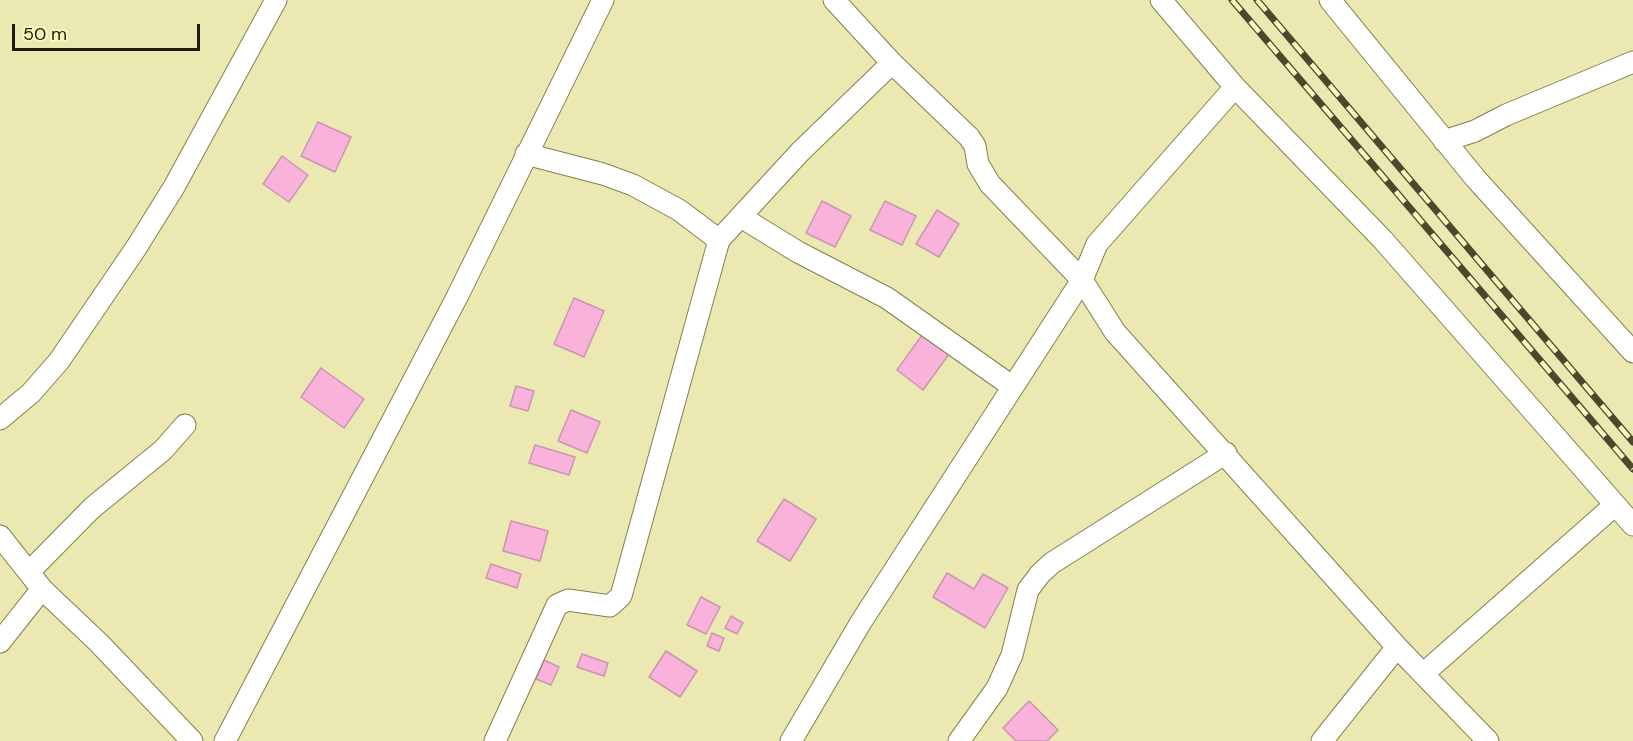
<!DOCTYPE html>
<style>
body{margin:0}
#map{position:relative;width:1633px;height:741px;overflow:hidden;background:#ebe8b1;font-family:"DM Sans",sans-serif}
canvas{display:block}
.scale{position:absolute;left:12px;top:24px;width:188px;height:27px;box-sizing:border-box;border:3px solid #1c1b06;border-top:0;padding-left:8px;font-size:18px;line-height:21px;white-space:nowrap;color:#1c1b06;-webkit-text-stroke:4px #f9f6be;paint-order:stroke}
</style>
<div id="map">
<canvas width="1633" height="741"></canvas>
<div class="scale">50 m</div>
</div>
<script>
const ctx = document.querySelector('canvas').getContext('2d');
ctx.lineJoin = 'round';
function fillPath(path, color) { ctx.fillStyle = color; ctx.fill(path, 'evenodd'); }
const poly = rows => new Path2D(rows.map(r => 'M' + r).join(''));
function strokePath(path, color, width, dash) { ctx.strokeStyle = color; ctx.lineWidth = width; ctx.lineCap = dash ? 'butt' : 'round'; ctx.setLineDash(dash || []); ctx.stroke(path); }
const building = poly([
 [318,122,351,137,335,172,301,156,318,122],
 [282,156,308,175,289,202,263,184,282,156],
 [822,201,851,216,835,247,806,233,822,201],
 [885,201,916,216,902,245,870,230,885,201],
 [937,210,959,224,939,257,916,244,937,210],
 [574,298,604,311,584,357,554,344,574,298],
 [925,331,952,350,923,390,897,370,925,331],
 [321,368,364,399,344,428,301,397,321,368],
 [516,386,534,391,528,411,510,406,516,386],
 [571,410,600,422,587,453,558,441,571,410],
 [535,445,575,457,569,475,529,463,535,445],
 [784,499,816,519,790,561,757,541,784,499],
 [511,521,548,531,540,561,503,551,511,521],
 [491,564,521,574,517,588,486,578,491,564],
 [947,573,974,589,983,574,1008,588,985,628,933,597,947,573],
 [701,597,720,607,706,634,687,625,701,597],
 [731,616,743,623,737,634,725,628,731,616],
 [712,633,724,638,719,651,707,646,712,633],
 [666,651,697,671,680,697,649,677,666,651],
 [582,654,608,663,604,676,577,667,582,654],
 [544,660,559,667,551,685,536,679,544,660],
 [1029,701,1058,730,1047,741,1016,741,1003,728,1029,701]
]);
fillPath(building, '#f9b2d9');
strokePath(building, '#c996b2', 1.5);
const minor = poly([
 [834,0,892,63,969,137,975,146,978,164,990,184,1082,280,1115,332,1397,647,1488,741],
 [1161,0,1235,87,1383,240,1633,525],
 [1330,0,1476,179,1633,352],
 [1444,141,1475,131,1506,115,1633,62],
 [526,154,603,174,633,185,679,210,719,240],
 [741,217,798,252,887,298,1013,387],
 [0,419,31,393,59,361,136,248,174,187,276,0],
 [0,536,42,589,99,643,192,741],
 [29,572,92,508,163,450,185,425],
 [0,642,42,589],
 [1423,674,1615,505],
 [225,741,457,297,603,0],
 [495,741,557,605,568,600,610,606,621,596,719,240,800,152,892,63],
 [791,741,861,622,1082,280,1097,244,1235,87],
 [959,741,997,688,1012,655,1028,590,1040,574,1052,563,1226,453],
 [1322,741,1397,647]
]);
strokePath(minor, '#83804c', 23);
strokePath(minor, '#fff', 21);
const rail = poly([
 [1232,0,1633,469],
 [1257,0,1633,442]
]);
strokePath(rail, '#4b492c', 7);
strokePath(rail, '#f9f6be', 4.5, [14]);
</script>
